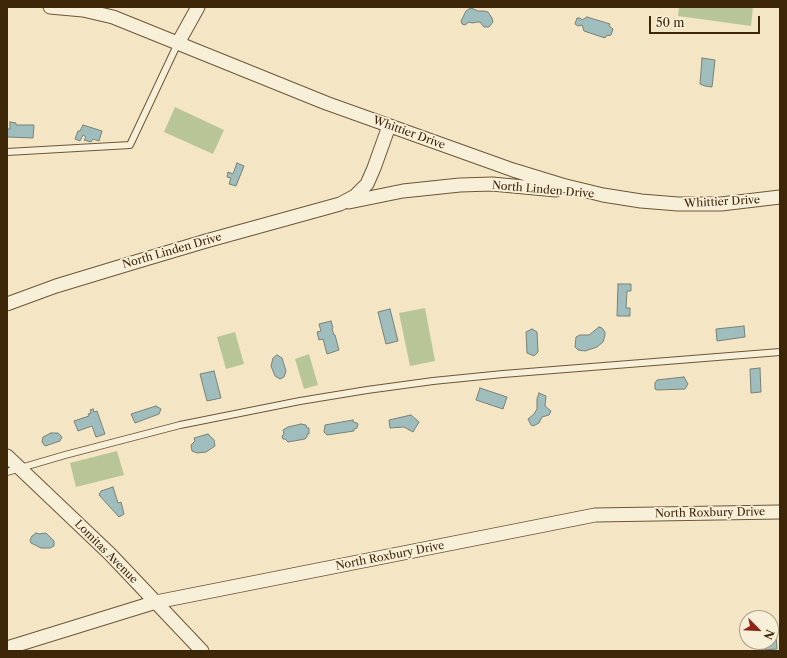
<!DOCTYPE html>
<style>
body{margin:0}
#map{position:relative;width:787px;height:658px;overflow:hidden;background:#f4e6c4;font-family:"Libre Caslon Text",serif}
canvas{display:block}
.frame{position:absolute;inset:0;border:8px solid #3e2609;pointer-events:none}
.north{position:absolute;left:739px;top:610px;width:40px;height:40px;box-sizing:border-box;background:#f8efd9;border:1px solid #ae9f86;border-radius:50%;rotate:114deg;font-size:11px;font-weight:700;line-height:16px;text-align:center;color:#3e2609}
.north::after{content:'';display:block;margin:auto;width:14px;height:18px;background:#8f2418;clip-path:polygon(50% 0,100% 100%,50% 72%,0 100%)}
.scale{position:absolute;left:649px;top:16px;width:111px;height:18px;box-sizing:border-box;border:2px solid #3e2609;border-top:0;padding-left:5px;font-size:12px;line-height:14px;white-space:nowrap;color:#3e2609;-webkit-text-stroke:3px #f8efd9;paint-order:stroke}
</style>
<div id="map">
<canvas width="787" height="658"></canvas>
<div class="frame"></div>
<div class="north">N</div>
<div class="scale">50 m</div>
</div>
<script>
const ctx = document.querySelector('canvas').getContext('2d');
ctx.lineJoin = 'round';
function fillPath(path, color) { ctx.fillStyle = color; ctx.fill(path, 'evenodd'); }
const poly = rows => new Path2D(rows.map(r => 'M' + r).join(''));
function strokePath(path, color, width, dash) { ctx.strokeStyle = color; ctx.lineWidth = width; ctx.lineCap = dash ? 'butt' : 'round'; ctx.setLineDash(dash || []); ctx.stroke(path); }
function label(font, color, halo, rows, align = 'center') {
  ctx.font = font + ' "Libre Caslon Text",serif'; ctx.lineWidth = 3.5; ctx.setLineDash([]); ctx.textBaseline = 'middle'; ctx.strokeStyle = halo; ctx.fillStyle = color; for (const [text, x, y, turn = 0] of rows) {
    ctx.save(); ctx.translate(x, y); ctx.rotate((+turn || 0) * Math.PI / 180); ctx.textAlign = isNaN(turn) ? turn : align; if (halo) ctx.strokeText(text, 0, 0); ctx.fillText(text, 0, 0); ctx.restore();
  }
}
fillPath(poly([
 [679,7,753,7,751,26,678,16],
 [175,107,224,130,213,154,164,132],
 [425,308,435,361,410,366,399,313],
 [235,332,244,364,226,369,217,337],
 [309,354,318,385,304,389,295,359],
 [117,451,124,475,76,487,70,463]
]), '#b8c697');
const water = poly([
 [471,8,478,11,484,11,488,12,492,18,493,22,489,27,484,27,480,22,478,22,472,23,469,22,465,25,462,24,461,21,466,11,469,9,471,8],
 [587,17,610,24,609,26,613,29,611,35,606,36,605,38,584,31,582,25,578,26,575,24,577,18,580,18,582,20,587,17],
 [702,58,715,60,712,87,705,86,700,84,702,58],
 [10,122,16,123,16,125,34,125,33,138,7,137,7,129,10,129,10,122],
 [83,125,102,131,99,141,93,139,91,142,84,140,86,137,83,135,80,141,75,139,78,131,80,131,83,125],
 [237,163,244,166,236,186,229,184,231,178,227,177,228,172,233,174,237,163],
 [618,284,631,284,631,291,627,291,626,308,630,308,630,316,617,316,618,284],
 [390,309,398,341,386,344,378,312,390,309],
 [331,321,333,328,332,329,334,335,335,335,339,350,327,354,323,339,319,340,317,332,321,331,319,324,331,321],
 [744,326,745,337,717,341,716,329,744,326],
 [599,327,602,328,605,332,605,335,603,342,597,347,585,351,578,350,575,347,576,337,580,335,589,335,599,327],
 [532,329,537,332,538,352,534,356,527,353,526,332,532,329],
 [277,355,282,358,286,371,284,377,280,379,275,376,271,366,273,358,277,355],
 [760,368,761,392,751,393,750,369,760,368],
 [214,371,221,398,207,401,200,374,214,371],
 [684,377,688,384,685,389,657,390,655,389,655,383,657,380,684,377],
 [480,388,507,397,503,409,476,400,480,388],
 [539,393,546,396,545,406,551,411,549,415,542,417,539,423,533,426,531,425,528,419,534,414,537,409,537,399,539,393],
 [156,406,161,409,159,414,135,423,131,414,156,406],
 [93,409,94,412,97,411,105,434,96,437,92,426,78,431,74,421,89,416,88,414,91,413,90,410,93,409],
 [411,415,419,422,413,432,404,427,390,428,389,420,411,415],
 [353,420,353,422,357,423,358,424,357,428,354,429,354,431,327,435,324,432,325,425,353,420],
 [301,424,306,425,307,428,309,428,309,434,307,434,307,437,305,439,288,442,285,439,283,439,282,436,284,434,283,430,288,427,301,424],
 [51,433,58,433,62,437,60,441,45,446,42,442,43,437,51,433],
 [208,434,214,440,215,446,206,452,197,453,192,451,191,445,195,441,194,438,208,434],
 [113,487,118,503,121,502,124,514,119,517,99,495,101,491,113,487],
 [36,533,39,534,46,533,54,541,54,546,50,548,41,548,31,543,30,540,32,536,36,533],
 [775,621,777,649,762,650,762,642,771,642,771,622,775,621]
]);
fillPath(water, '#a0bdbe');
strokePath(water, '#798176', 1);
const lane = poly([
 [7,152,130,145,178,43],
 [7,472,65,455,180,425,300,401,367,390,433,381,503,374,780,352]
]);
const street = poly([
 [50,7,83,10,113,17,326,103,513,170,562,185,603,195,641,201,678,204,721,204,780,197],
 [178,43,198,7],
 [349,202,403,191,460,185,492,184,556,190],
 [7,304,56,286,132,263,206,241,340,204,355,196,367,184,374,168,389,126],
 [7,456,110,554,202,651],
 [7,648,156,602,595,515,780,512]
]);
strokePath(lane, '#6c5638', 8);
strokePath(street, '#6c5638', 15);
strokePath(lane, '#f8efd9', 6);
strokePath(street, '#f8efd9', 13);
label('11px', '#3e2609', '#f8efd9', [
 ["Whittier Drive",409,133,20],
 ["North Linden Drive",543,190,5],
 ["Whittier Drive",722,202,-3],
 ["North Linden Drive",172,251,-16],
 ["North Roxbury Drive",710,513,-1],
 ["Lomitas Avenue",106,552,45],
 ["North Roxbury Drive",390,556,-11]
]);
</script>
